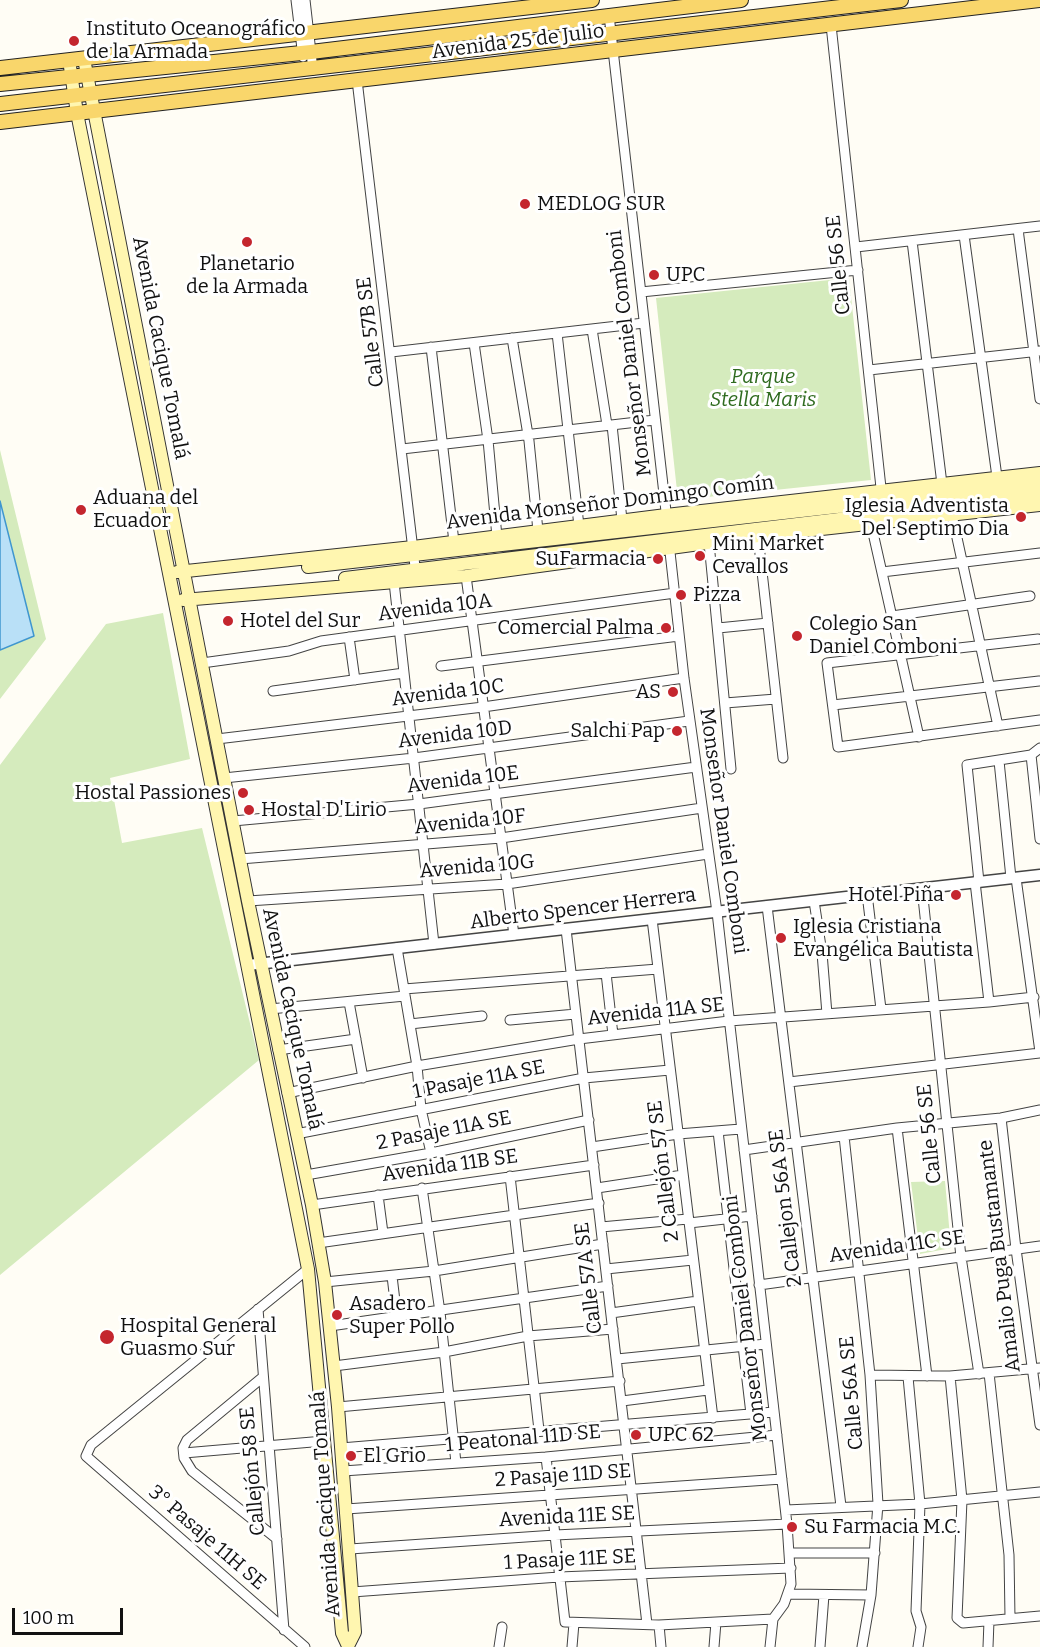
<!DOCTYPE html>
<meta charset="utf-8">
<style>
body{margin:0}
#map{position:relative;width:1040px;height:1647px;overflow:hidden;background:#fffdf5;font-family:Bitter,serif}
canvas{display:block}
.scale{position:absolute;left:12px;top:1608px;width:111px;height:27px;box-sizing:border-box;border:3px solid #111;border-top:0;padding-left:8px;font-size:18px;line-height:21px;white-space:nowrap;color:#111;-webkit-text-stroke:4px #fff;paint-order:stroke}
</style>
<div id="map">
<canvas width="1040" height="1647"></canvas>
<div class="scale">100 m</div>
</div>
<script>
const ctx = document.querySelector('canvas').getContext('2d');
ctx.lineJoin = 'round';
function fillPath(path, color) { ctx.fillStyle = color; ctx.fill(path, 'evenodd'); }
const poly = rows => new Path2D(rows.map(r => 'M' + r).join(''));
function strokePath(path, color, width, dash) { ctx.strokeStyle = color; ctx.lineWidth = width; ctx.lineCap = dash ? 'butt' : 'round'; ctx.setLineDash(dash || []); ctx.stroke(path); }
function label(font, color, halo, rows, align = 'center') {
  ctx.font = font + ' Bitter,serif'; ctx.lineWidth = 6; ctx.setLineDash([]); ctx.textBaseline = 'middle'; ctx.strokeStyle = halo; ctx.fillStyle = color; for (const [text, x, y, turn = 0] of rows) {
    ctx.save(); ctx.translate(x, y); ctx.rotate((+turn || 0) * Math.PI / 180); ctx.textAlign = isNaN(turn) ? turn : align; if (halo) ctx.strokeText(text, 0, 0); ctx.fillText(text, 0, 0); ctx.restore();
  }
}
fillPath(poly([
 [849,278,871,480,678,500,656,298],
 [0,450,46,639,0,699],
 [163,613,190,759,110,778,122,843,202,828,259,1060,0,1275,0,765,106,624],
 [945,1181,951,1248,920,1254,911,1182]
]), '#d5ebbd');
const water = poly([
 [0,501,34,636,0,650,0,501]
]);
fillPath(water, '#b9e0f7');
strokePath(water, '#3f96cf', 1.5);
const minor = poly([
 [296,0,303,57],
 [305,0,313,70],
 [609,15,667,520],
 [831,25,882,497],
 [357,80,416,575],
 [1018,229,1040,399],
 [964,235,997,477],
 [912,241,942,484],
 [856,247,1040,226],
 [641,292,858,270],
 [592,329,607,425],
 [557,333,579,526],
 [512,338,529,441,538,531],
 [474,343,488,440,497,537],
 [431,347,454,542],
 [391,352,644,323],
 [869,370,1040,351],
 [612,425,622,520],
 [402,449,655,420],
 [952,515,998,726],
 [871,524,919,737],
 [758,536,783,758],
 [669,543,684,678,717,912,787,1524,791,1584,784,1604,773,1619,770,1647],
 [709,543,731,769],
 [882,572,1040,553],
 [466,576,514,935],
 [394,582,434,944],
 [892,616,1030,596],
 [718,628,768,623],
 [349,637,355,680],
 [1038,639,827,663,838,747,1040,720],
 [202,663,289,651,321,641,675,593],
 [441,666,679,636],
 [273,691,404,673],
 [725,703,776,699],
 [833,705,1039,681],
 [217,739,483,707,684,678],
 [1031,755,1040,839],
 [999,761,1011,878],
 [224,778,414,758,689,721],
 [233,821,419,804,696,767],
 [240,859,501,838,702,808],
 [1016,878,1040,1052],
 [975,882,989,1002],
 [979,882,967,765,1031,755,1040,748],
 [922,888,961,1257,979,1374],
 [867,894,881,1009],
 [248,901,507,884,708,854],
 [814,901,822,953,827,1014],
 [767,906,841,1506],
 [652,919,713,1418],
 [566,929,647,1624],
 [397,948,417,1066,421,1109,431,1153],
 [606,973,613,1035],
 [404,989,658,969],
 [349,1002,363,1078],
 [270,1009,405,996],
 [510,1020,576,1014],
 [410,1024,482,1016],
 [278,1050,356,1039],
 [789,1082,1040,1053],
 [287,1093,417,1066,579,1039,729,1021,989,1002,1034,997],
 [1001,1118,1016,1249,1040,1425],
 [897,1128,927,1376],
 [718,1131,751,1414],
 [296,1134,584,1078,670,1070],
 [844,1136,870,1375,878,1504,871,1595,862,1647],
 [592,1147,678,1134,741,1129],
 [744,1150,897,1128,1001,1118,1040,1110],
 [306,1175,431,1153,589,1120],
 [510,1176,539,1430],
 [422,1188,440,1312,456,1463],
 [597,1188,683,1175],
 [378,1195,383,1233],
 [312,1205,594,1165],
 [689,1223,752,1216],
 [601,1227,688,1219],
 [318,1243,599,1203],
 [606,1269,693,1260],
 [392,1276,397,1318],
 [325,1282,434,1271,603,1244],
 [759,1285,1040,1246],
 [258,1309,284,1630],
 [611,1313,698,1301],
 [330,1326,608,1286],
 [617,1359,766,1344],
 [334,1366,444,1352,528,1336,613,1329],
 [989,1373,1009,1555,1010,1618],
 [870,1375,950,1376,1040,1368],
 [950,1376,962,1500,957,1618,963,1623,1040,1616],
 [263,1377,187,1440,183,1448,184,1458,192,1471,277,1539],
 [908,1377,920,1504,916,1611,921,1627,918,1647],
 [622,1401,708,1390],
 [338,1407,620,1381],
 [341,1448,774,1412],
 [184,1453,324,1441],
 [546,1457,565,1622,659,1625,773,1619],
 [343,1471,546,1457,777,1435],
 [346,1509,782,1479],
 [786,1510,920,1504,1040,1492],
 [350,1549,555,1535,787,1524],
 [790,1553,875,1553],
 [352,1592,559,1577,791,1568],
 [789,1594,871,1595],
 [659,1625,661,1647],
 [305,1647,86,1456,91,1445,308,1269],
 [499,1647,502,1627],
 [572,1647,574,1623],
 [714,1647,716,1622],
 [820,1647,824,1595],
 [988,1647,989,1621]
]);
const tertiary = poly([
 [248,965,1040,875]
]);
const secondary = poly([
 [84,59,248,901,312,1205,325,1282,338,1407,355,1632,348,1646],
 [69,60,77,113,308,1269,342,1633,348,1646],
 [308,567,1040,484],
 [177,572,413,547,666,515,1040,473],
 [345,578,1040,495],
 [183,600,466,576,758,536,1040,505]
]);
const primary = poly([
 [0,68,592,0],
 [0,84,311,52,741,0],
 [0,104,901,0],
 [0,122,1040,0]
]);
strokePath(minor, '#444', 11);
strokePath(tertiary, '#444', 13);
strokePath(secondary, '#333', 14);
strokePath(primary, '#222', 16);
strokePath(minor, '#fff', 9);
strokePath(tertiary, '#fff', 10);
strokePath(secondary, '#fff6b0', 12);
strokePath(primary, '#f9d66b', 14);
for (const [x, y, r, color] of [
 [74,41,6,"#c4262e"],
 [525,204,6,"#c4262e"],
 [247,242,6,"#c4262e"],
 [654,275,6,"#c4262e"],
 [81,510,6,"#c4262e"],
 [1021,517,6,"#c4262e"],
 [700,556,6,"#c4262e"],
 [658,559,6,"#c4262e"],
 [681,595,6,"#c4262e"],
 [228,621,6,"#c4262e"],
 [666,628,6,"#c4262e"],
 [797,636,6,"#c4262e"],
 [673,692,6,"#c4262e"],
 [677,731,6,"#c4262e"],
 [243,793,6,"#c4262e"],
 [249,810,6,"#c4262e"],
 [956,895,6,"#c4262e"],
 [781,938,6,"#c4262e"],
 [337,1315,6,"#c4262e"],
 [107,1337,8,"#c4262e"],
 [636,1435,6,"#c4262e"],
 [351,1456,6,"#c4262e"],
 [792,1527,6,"#c4262e"]
]) { const dot = new Path2D(); dot.arc(x, y, r, 0, 2 * Math.PI); ctx.fillStyle = color; ctx.fill(dot); strokePath(dot, '#fff', 2); }
label('20px', '#111', '#fff', [
 ["Instituto Oceanográfico",86,29],
 ["de la Armada",86,52],
 ["MEDLOG SUR",537,204],
 ["Planetario",247,264,"center"],
 ["de la Armada",247,287,"center"],
 ["UPC",666,275],
 ["Aduana del",93,498],
 ["Ecuador",93,521],
 ["Iglesia Adventista",1009,506,"right"],
 ["Del Septimo Dia",1009,529,"right"],
 ["Mini Market",712,544],
 ["Cevallos",712,567],
 ["SuFarmacia",646,559,"right"],
 ["Pizza",693,595],
 ["Hotel del Sur",240,621],
 ["Colegio San",809,624],
 ["Daniel Comboni",809,647],
 ["Comercial Palma",654,628,"right"],
 ["AS",661,692,"right"],
 ["Salchi Pap",665,731,"right"],
 ["Hostal Passiones",231,793,"right"],
 ["Hostal D'Lirio",261,810],
 ["Hotel Piña",944,895,"right"],
 ["Iglesia Cristiana",793,927],
 ["Evangélica Bautista",793,950],
 ["Asadero",349,1304],
 ["Super Pollo",349,1327],
 ["Hospital General",120,1326],
 ["Guasmo Sur",120,1349],
 ["UPC 62",648,1435],
 ["El Grio",363,1456],
 ["Su Farmacia M.C.",804,1527]
], 'left');
label('20px', '#111', '#fff', [
 ["Avenida 25 de Julio",518,42,-7],
 ["Calle 56 SE",839,265,-96],
 ["Calle 57B SE",371,332,-97],
 ["Avenida Cacique Tomalá",160,348,79],
 ["Monseñor Daniel Comboni",630,353,-97],
 ["Avenida Monseñor Domingo Comín",610,503,-7],
 ["Avenida 10A",435,608,-7],
 ["Avenida 10C",448,693,-7],
 ["Avenida 10D",455,735,-7],
 ["Avenida 10E",463,780,-7],
 ["Avenida 10F",470,822,-6],
 ["Monseñor Daniel Comboni",723,831,82],
 ["Avenida 10G",477,867,-5],
 ["Alberto Spencer Herrera",583,909,-7],
 ["Avenida 11A SE",656,1012,-6],
 ["Avenida Cacique Tomalá",292,1019,78],
 ["1 Pasaje 11A SE",479,1080,-11],
 ["2 Pasaje 11A SE",444,1131,-11],
 ["Calle 56 SE",930,1134,-96],
 ["Avenida 11B SE",450,1166,-8],
 ["2 Callejón 57 SE",664,1171,-97],
 ["2 Callejon 56A SE",786,1208,-97],
 ["Avenida 11C SE",897,1247,-8],
 ["Amalio Puga Bustamante",1000,1256,-97],
 ["Calle 57A SE",589,1278,-97],
 ["Monseñor Daniel Comboni",746,1318,-97],
 ["Calle 56A SE",852,1393,-95],
 ["1 Peatonal 11D SE",523,1439,-5],
 ["Callejón 58 SE",253,1471,-95],
 ["2 Pasaje 11D SE",563,1476,-4],
 ["Avenida Cacique Tomalá",326,1504,-94],
 ["Avenida 11E SE",567,1517,-3],
 ["3° Pasaje 11H SE",207,1538,41],
 ["1 Pasaje 11E SE",570,1560,-3]
]);
label('italic 20px', '#2f6b1f', '#fff', [
 ["Parque",763,377],
 ["Stella Maris",763,400]
]);
</script>
